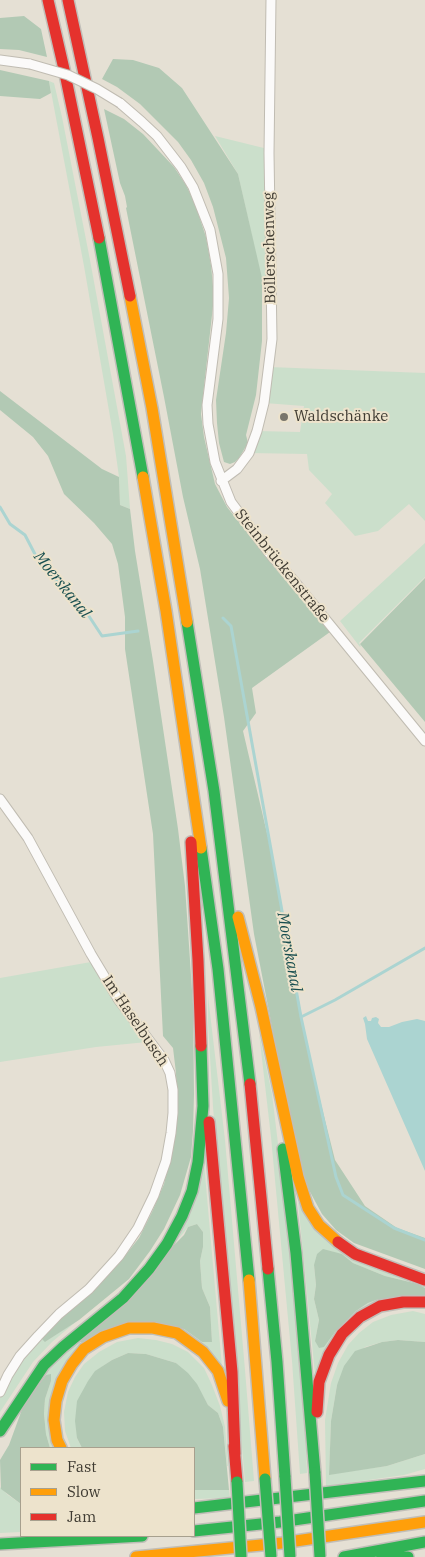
<!DOCTYPE html>
<meta charset="utf-8">
<style>
body{margin:0}
#map{position:relative;width:425px;height:1557px;overflow:hidden;background:#e5e0d4;font-family:"IBM Plex Serif",serif}
canvas{display:block}
.legend{position:absolute;left:20px;top:1447px;width:175px;height:90px;box-sizing:border-box;background:#ede3cc;border:1px solid #a7a08e;margin:0;padding:6px 9px;list-style:none;font-size:15px;color:#3f3b32}
.legend li{display:flex;align-items:center;gap:10px;height:25px}
.legend b{width:25px;border:1px solid #a7a08e}
</style>
<div id="map">
<canvas width="425" height="1557"></canvas>
<ul class="legend">
<li><b style="height:6px;background:#30b455"></b>Fast</li>
<li><b style="height:6px;background:#ff9f0a"></b>Slow</li>
<li><b style="height:6px;background:#e5322d"></b>Jam</li>
</ul>
</div>
<script>
const ctx = document.querySelector('canvas').getContext('2d');
ctx.lineJoin = 'round';
function fillPath(path, color) { ctx.fillStyle = color; ctx.fill(path, 'evenodd'); }
const poly = rows => new Path2D(rows.map(r => 'M' + r).join(''));
function strokePath(path, color, width, dash) { ctx.strokeStyle = color; ctx.lineWidth = width; ctx.lineCap = dash ? 'butt' : 'round'; ctx.setLineDash(dash || []); ctx.stroke(path); }
function label(font, color, halo, rows, align = 'center') {
  ctx.font = font + ' "IBM Plex Serif",serif'; ctx.lineWidth = 4; ctx.setLineDash([]); ctx.textBaseline = 'middle'; ctx.strokeStyle = halo; ctx.fillStyle = color; for (const [text, x, y, turn = 0] of rows) {
    ctx.save(); ctx.translate(x, y); ctx.rotate((+turn || 0) * Math.PI / 180); ctx.textAlign = isNaN(turn) ? turn : align; if (halo) ctx.strokeText(text, 0, 0); ctx.fillText(text, 0, 0); ctx.restore();
  }
}
fillPath(poly([
 [49,81,54,83,62,117,90,260,126,456,130,509,120,505,119,477,113,434,84,266],
 [215,136,272,150,272,296,261,277,238,174],
 [269,367,425,373,425,521,409,504,378,531,355,536,325,503,332,494,309,470,307,454,249,453,257,431,300,432,304,406,264,403],
 [425,543,425,577,359,643,361,646,360,647,340,621],
 [91,962,147,1042,96,1047,0,1062,0,978],
 [208,996,225,1140,245,1370,254,1481,245,1482,213,1107,208,1023],
 [259,1033,272,1094,289,1235,305,1423,307,1473,300,1474,292,1361,271,1137],
 [204,1163,222,1367,202,1345,158,1323,184,1329,202,1342,212,1342,210,1307,202,1288,200,1261,203,1247,203,1232,197,1224,188,1227,176,1242,188,1218],
 [298,1202,316,1227,425,1285,425,1288,418,1284,385,1276,353,1263,342,1254,335,1253,330,1251,314,1265,316,1285,314,1299,319,1320,315,1341,335,1332,356,1311,368,1303,379,1299,382,1302,315,1374],
 [413,1311,425,1314,425,1342,398,1340,382,1342,365,1347,337,1385,331,1421,329,1474,387,1466,425,1454,425,1469,404,1475,326,1486,325,1420,331,1383,338,1363,348,1345,359,1333,373,1322,391,1315],
 [61,1317,45,1342,78,1320,52,1342,33,1362,0,1412,0,1398,18,1366,35,1341],
 [138,1338,156,1340,172,1344,188,1352,204,1368,212,1385,220,1406,225,1427,228,1466,227,1466,223,1427,218,1413,208,1405,203,1396,176,1363,146,1354,128,1353,112,1360,96,1371,77,1438,82,1448,71,1448,65,1431,64,1412,68,1392,75,1377,84,1364,99,1352,117,1342],
 [77,1342,85,1342,68,1361,56,1448,50,1448,46,1434,44,1414,45,1399,51,1381,46,1375,49,1368],
 [0,1487,8,1495,21,1504,21,1532,0,1533],
 [194,1490,229,1490,230,1498,194,1499]
]), '#cbdfcb');
fillPath(poly([
 [24,16,41,29,47,57,19,50,0,49,0,18],
 [113,59,133,60,159,68,182,88,238,174,262,278,262,341,256,395,246,435,248,443,239,458,235,462,230,464,224,462,219,443,217,423,216,400,226,333,229,298,226,258,213,207,204,183,191,160,178,142,140,104,117,87,102,79],
 [0,70,49,81,51,93,40,99,0,96],
 [104,109,124,119,143,134,174,167,186,185,195,204,206,237,211,265,214,297,201,414,204,437,215,484,227,507,242,526,274,567,330,632,252,688,256,713,243,731,270,846,310,1060,335,1160,365,1206,397,1228,425,1238,425,1269,354,1243,336,1230,322,1214,309,1190,300,1163,273,1032,254,934,224,717,200,569,183,497,164,397,126,208,127,207,125,196,120,183],
 [0,391,102,469,119,477,120,505,130,509,135,551,153,661,178,829,185,886,193,1005,194,1094,193,1131,191,1157,180,1195,164,1229,150,1251,129,1279,79,1320,45,1342,42,1339,61,1317,120,1262,139,1238,152,1212,164,1184,171,1153,177,1116,176,1073,173,1048,163,1036,153,834,125,649,125,617,118,564,112,544,94,523,64,494,48,456,33,437,0,410],
 [425,578,425,722,360,644],
 [197,1224,203,1232,203,1247,200,1261,202,1288,210,1307,212,1342,202,1342,184,1329,158,1323,85,1342,77,1342,184,1235,188,1227],
 [323,1249,342,1254,353,1263,385,1276,418,1284,425,1288,425,1299,379,1299,368,1303,356,1311,335,1332,324,1347,319,1348,315,1341,319,1320,314,1299,316,1285,314,1265,317,1254],
 [398,1340,425,1342,425,1454,387,1466,329,1475,331,1421,337,1385,344,1366,355,1351,382,1342],
 [128,1353,146,1354,176,1363,188,1373,197,1384,208,1405,218,1413,223,1427,229,1490,194,1490,194,1448,82,1448,77,1438,75,1421,77,1401,88,1381,95,1371,112,1360],
 [51,1374,51,1381,45,1399,44,1414,46,1434,50,1448,21,1448,21,1504,1,1489,0,1460,9,1445,24,1404,46,1375]
]), '#b2c9b4');
fillPath(poly([
 [366,1016,368,1021,371,1021,372,1018,376,1017,379,1019,378,1023,381,1027,389,1027,402,1022,417,1019,425,1021,425,1171,367,1039,365,1024,363,1018]
]), '#abd4d1');
strokePath(poly([
 [0,507,10,524,25,535,38,560,52,577,79,601,102,636,138,631],
 [223,618,231,626,301,1017,336,1177,343,1195,394,1228,425,1240],
 [301,1017,335,1000,425,948]
]), '#abd4d1', 3);
const street = poly([
 [0,60,30,64],
 [120,103,142,122,157,136,181,167,193,187,210,230,218,274,218,319,207,405,208,424,215,462,231,502,269,553,295,582,425,741],
 [221,481,237,469,249,453,257,431,264,403,272,339,269,153,271,0],
 [0,799,28,838,91,954,118,999,164,1060,170,1073,173,1090,173,1113,171,1133,166,1161,154,1195,138,1228,119,1256,89,1289,59,1314,38,1336,20,1356,8,1375,0,1392]
]);
const fast = poly([
 [99,238,143,477],
 [187,622,214,791,250,1084],
 [201,848,218,969,249,1280],
 [283,1149,296,1253,315,1473],
 [268,1269,277,1362,285,1477],
 [0,1431,44,1365,63,1347,123,1298,149,1269,167,1244,182,1216,192,1191,198,1162,203,1106,201,1046],
 [194,1508,425,1481],
 [194,1531,280,1522,425,1501],
 [0,1544,142,1536],
 [344,1557,425,1542],
 [382,1557,408,1557]
]);
const slow = poly([
 [130,296,152,408,187,622],
 [143,477,166,611,201,848],
 [238,917,261,1007,298,1177,308,1208,319,1225,338,1242],
 [249,1280,265,1479],
 [61,1448,57,1440,54,1420,56,1401,62,1381,72,1364,84,1349,103,1337,129,1328,153,1328,177,1333,203,1352,218,1371,228,1401],
 [136,1557,282,1543,425,1522]
]);
const jam = poly([
 [48,0,64,69,99,238],
 [68,0,98,138,130,296],
 [191,842,198,960,201,1046],
 [250,1084,268,1269],
 [209,1122,232,1372,235,1454],
 [338,1242,355,1254,425,1280],
 [317,1412,319,1382,329,1355,342,1334,360,1317,380,1306,403,1302,425,1302],
 [234,1446,237,1482]
]);
strokePath(street, '#c0bcb2', 11);
strokePath(fast, '#c1beb8', 14);
strokePath(slow, '#c1beb8', 14);
strokePath(jam, '#c1beb8', 14);
strokePath(street, '#fbfaf9', 9);
strokePath(fast, '#30b455', 11);
strokePath(slow, '#ff9f0a', 11);
strokePath(jam, '#e5322d', 11);
const streetBridge = poly([
 [30,64,68,75,97,89,120,103]
]);
const fastBridge = poly([
 [315,1473,320,1557],
 [285,1477,290,1557],
 [265,1479,271,1557],
 [237,1482,241,1557]
]);
strokePath(streetBridge, '#c0bcb2', 11, []);
strokePath(fastBridge, '#c1beb8', 14, []);
strokePath(streetBridge, '#fbfaf9', 9);
strokePath(fastBridge, '#30b455', 11);
for (const [x, y, r, color] of [
 [284,417,5,"#79756b"]
]) { const dot = new Path2D(); dot.arc(x, y, r, 0, 2 * Math.PI); ctx.fillStyle = color; ctx.fill(dot); strokePath(dot, '#ede3cc', 2); }
label('15px', '#3f3b32', '#ede3cc', [
 ["Böllerschenweg",270,248,-91],
 ["Steinbrückenstraße",282,566,51],
 ["Im Haselbusch",135,1021,56]
]);
label('15px', '#3f3b32', '#ede3cc', [
 ["Waldschänke",294,417]
], 'left');
label('italic 16px', '#184e4f', '#ede3cc', [
 ["Moerskanal",62,585,51],
 ["Moerskanal",289,952,80]
]);
</script>
